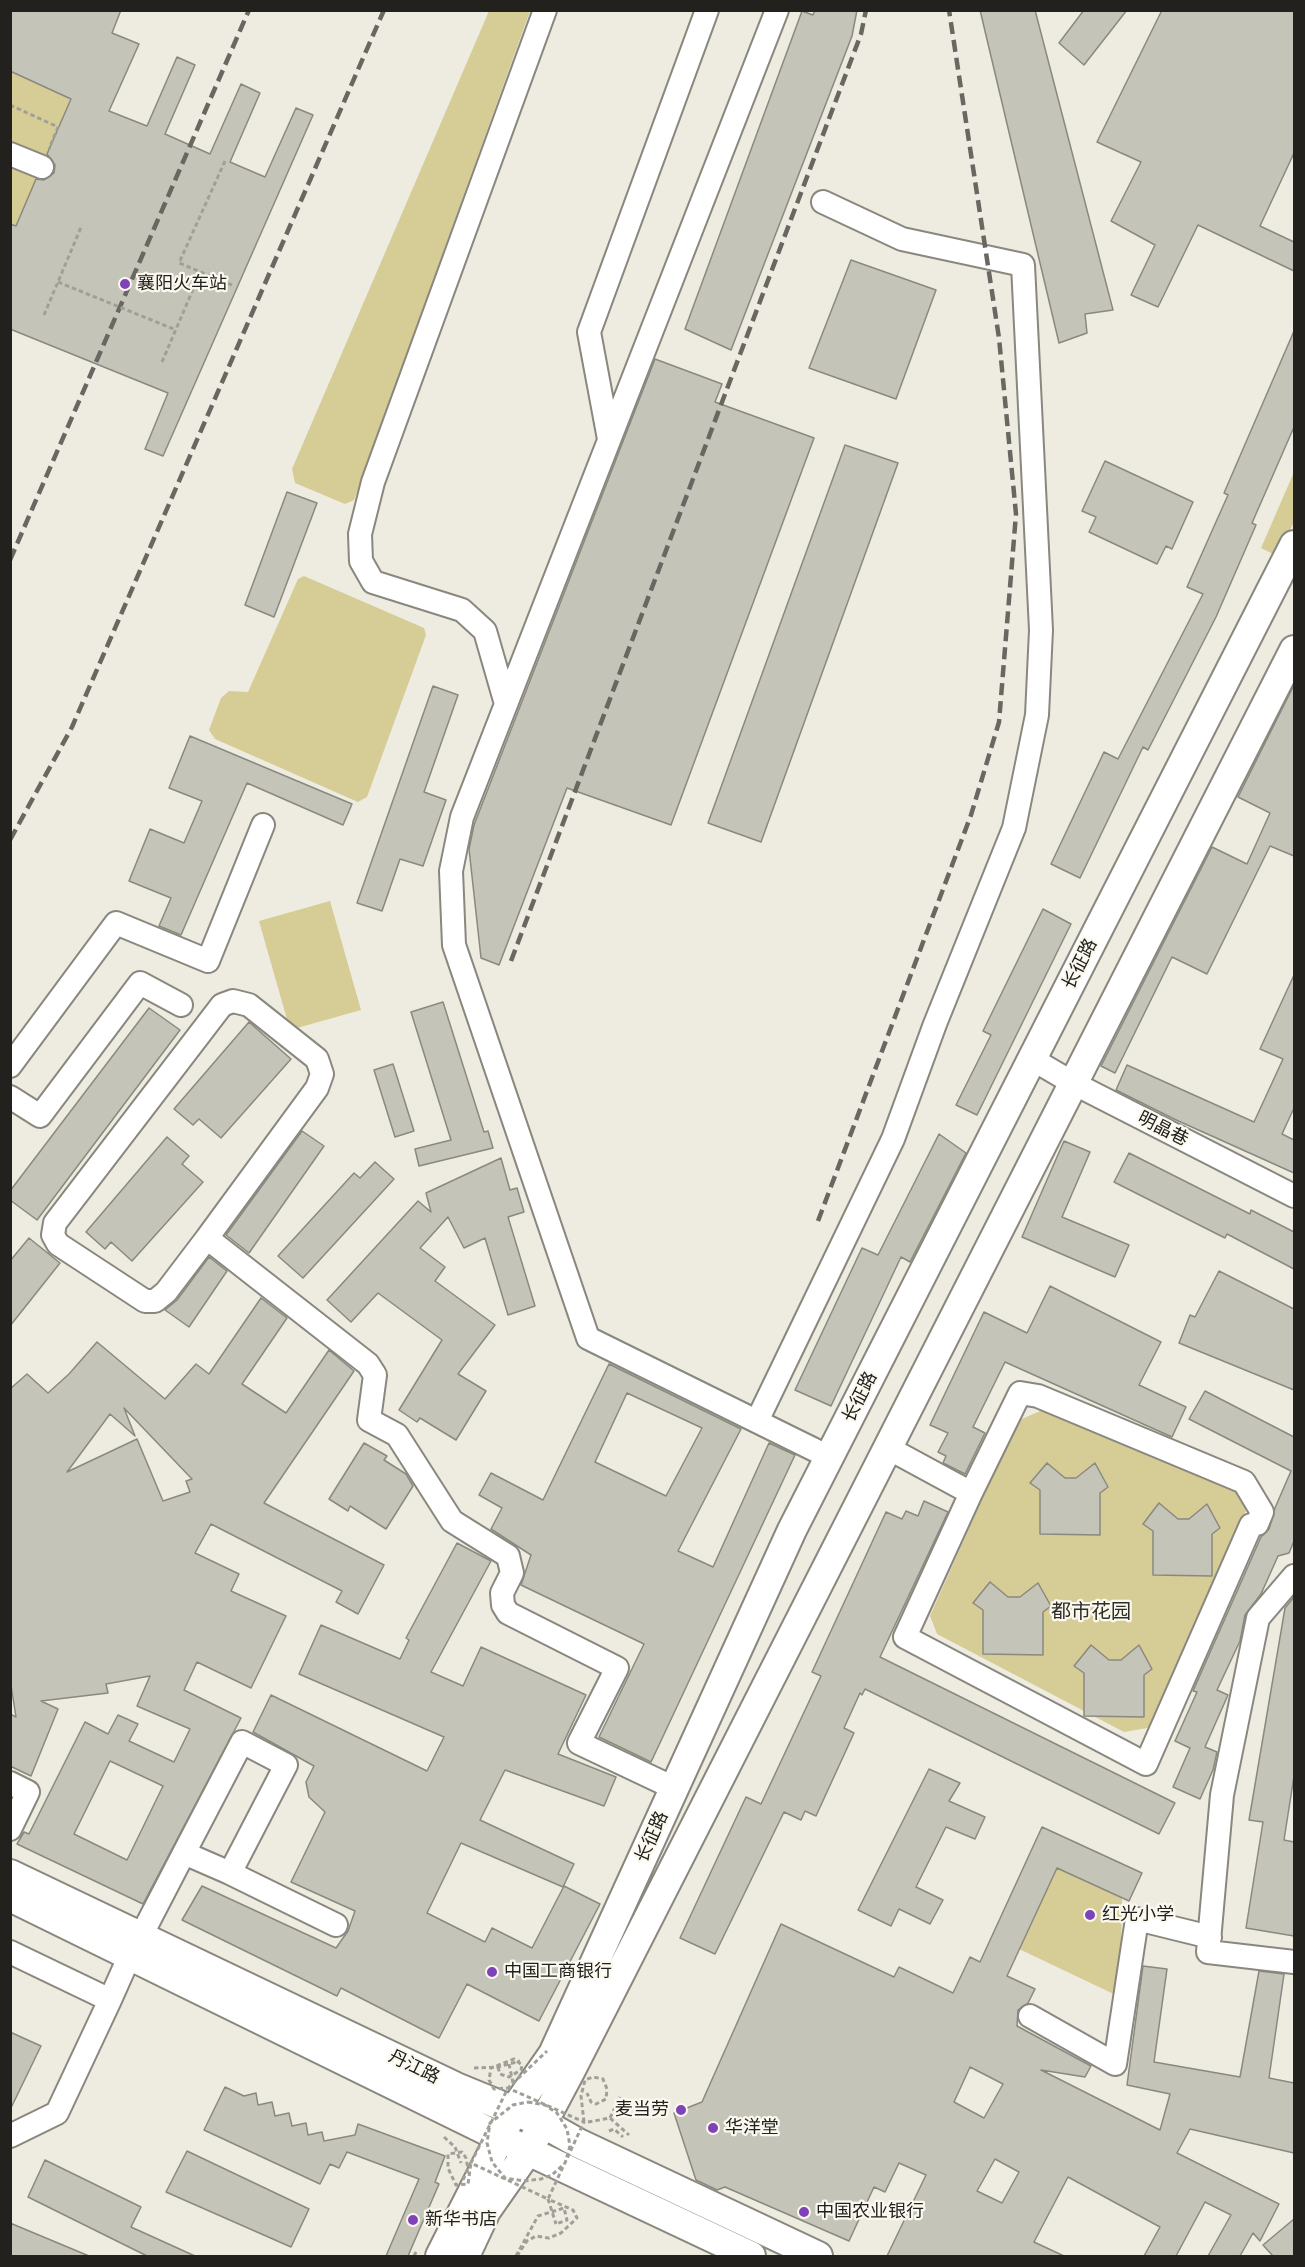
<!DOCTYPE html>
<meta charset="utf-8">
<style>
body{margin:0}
#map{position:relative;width:1305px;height:2267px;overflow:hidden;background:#eeece1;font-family:Montserrat,sans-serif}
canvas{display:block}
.frame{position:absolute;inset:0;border:12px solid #22211e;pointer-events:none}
</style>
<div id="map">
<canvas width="1305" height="2267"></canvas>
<div class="frame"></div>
</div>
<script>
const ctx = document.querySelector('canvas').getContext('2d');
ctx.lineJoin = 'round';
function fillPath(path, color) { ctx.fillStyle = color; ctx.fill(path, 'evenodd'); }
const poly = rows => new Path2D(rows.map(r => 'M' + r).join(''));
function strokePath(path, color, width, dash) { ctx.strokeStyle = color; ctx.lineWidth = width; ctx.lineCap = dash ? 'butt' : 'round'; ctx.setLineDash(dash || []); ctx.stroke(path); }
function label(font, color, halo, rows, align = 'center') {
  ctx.font = font + ' Montserrat,"Noto Sans SC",sans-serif'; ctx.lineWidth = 4.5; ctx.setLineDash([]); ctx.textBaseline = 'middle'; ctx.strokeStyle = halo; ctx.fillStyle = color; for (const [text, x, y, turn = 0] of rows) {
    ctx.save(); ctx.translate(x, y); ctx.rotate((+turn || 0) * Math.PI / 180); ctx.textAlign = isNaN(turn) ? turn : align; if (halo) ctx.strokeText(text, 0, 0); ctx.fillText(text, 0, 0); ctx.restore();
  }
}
fillPath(poly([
 [489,11,530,11,354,500,345,504,295,483,292,469],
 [11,71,71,99,11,239],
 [1294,472,1294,522,1277,556,1261,548],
 [304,576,424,628,426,635,367,797,358,802,215,739,209,730,221,698,229,691,248,692,298,579],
 [330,901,361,1010,290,1030,259,921],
 [1045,1409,1237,1489,1247,1508,1153,1727,1124,1732,937,1634,930,1616,1017,1421],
 [1057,1868,1122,1898,1120,1997,1019,1949]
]), '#d6cc95');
const building = poly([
 [10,10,121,10,112,33,139,44,109,111,147,126,177,57,195,65,165,134,210,154,241,84,260,93,230,162,265,177,296,108,313,115,163,456,145,449,168,393,10,329,10,224,16,226,36,179,44,180,54,173,55,165,47,154,71,99,10,71,10,10],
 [815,10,857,10,852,36,731,350,685,329,802,11,813,15,815,10],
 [980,10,1035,10,1113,310,1085,314,1087,333,1059,343,980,10],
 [1084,10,1127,10,1084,65,1059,43,1084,10],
 [1162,10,1294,10,1294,153,1260,226,1294,242,1294,271,1198,225,1158,307,1131,295,1155,245,1111,221,1141,162,1097,142,1162,10],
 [851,260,936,290,896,399,809,368,851,260],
 [1294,331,1294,427,1252,523,1256,525,1216,617,1148,750,1143,747,1080,878,1051,864,1104,752,1118,759,1203,594,1187,587,1228,495,1224,493,1294,331],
 [655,359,722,384,715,402,814,438,671,825,567,788,499,965,481,958,469,849,474,825,655,359],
 [845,445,898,463,761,842,708,823,845,445],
 [1105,461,1193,502,1172,549,1166,546,1157,564,1089,532,1096,517,1082,511,1105,461],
 [287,492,317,503,274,617,245,605,287,492],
 [1294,685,1294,856,1270,846,1207,974,1172,957,1115,1073,1101,1066,1212,847,1247,864,1270,813,1238,797,1294,685],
 [433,686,458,695,424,792,446,800,423,866,400,859,382,911,357,903,433,686],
 [190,736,352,804,343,825,247,783,181,935,159,926,171,898,129,881,150,829,184,843,202,801,169,788,190,736],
 [1043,909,1071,924,977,1115,956,1105,991,1035,983,1031,1043,909],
 [1294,975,1294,1108,1282,1134,1294,1140,1294,1173,1174,1119,1116,1090,1127,1065,1254,1122,1283,1059,1260,1049,1294,975],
 [443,1002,484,1132,488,1131,493,1148,419,1166,415,1149,451,1140,411,1012,443,1002],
 [149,1008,180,1030,37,1220,10,1200,10,1191,149,1008],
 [249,1022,291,1059,221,1138,199,1119,193,1125,174,1109,249,1022],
 [393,1064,414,1131,395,1137,374,1070,393,1064],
 [302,1131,324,1146,249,1253,226,1235,302,1131],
 [939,1134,966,1153,910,1262,901,1257,831,1406,795,1390,862,1248,878,1255,939,1134],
 [167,1137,189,1156,182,1164,203,1182,132,1261,111,1242,105,1249,86,1232,167,1137],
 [1064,1141,1090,1152,1062,1217,1129,1245,1115,1277,1022,1237,1064,1141],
 [1129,1153,1250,1214,1251,1210,1294,1232,1294,1269,1227,1234,1225,1238,1114,1182,1129,1153],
 [501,1158,510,1190,517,1188,524,1212,508,1217,535,1306,508,1315,485,1238,464,1248,448,1217,420,1248,445,1267,435,1281,495,1325,458,1374,486,1391,456,1440,420,1418,417,1422,399,1410,442,1340,378,1293,351,1322,327,1300,418,1201,431,1212,426,1193,501,1158],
 [375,1162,394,1179,303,1278,278,1256,354,1173,360,1178,375,1162],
 [29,1238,60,1263,10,1326,10,1261,29,1238],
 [209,1257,227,1271,189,1327,165,1310,177,1300,209,1257],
 [1219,1271,1294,1309,1294,1390,1179,1343,1190,1315,1195,1317,1219,1271],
 [1050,1286,1161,1342,1139,1385,1186,1407,1172,1437,1005,1362,973,1427,985,1433,965,1474,943,1463,946,1456,938,1452,948,1433,930,1425,984,1312,1027,1333,1050,1286],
 [261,1298,287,1318,242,1384,286,1413,329,1350,354,1371,264,1503,384,1565,358,1614,336,1602,342,1591,211,1524,195,1553,239,1574,231,1591,286,1616,251,1688,197,1662,184,1690,241,1718,143,1904,17,1844,24,1832,29,1834,85,1722,108,1734,118,1715,138,1724,129,1741,174,1762,190,1729,137,1706,150,1676,106,1684,108,1693,41,1701,58,1709,31,1776,10,1766,10,1714,16,1717,10,1679,10,1389,27,1374,48,1393,69,1374,97,1342,165,1399,196,1364,209,1374,261,1298],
 [124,1408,192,1479,186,1481,190,1492,163,1501,137,1439,67,1472,110,1414,135,1436,124,1408],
 [110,1761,163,1786,127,1860,74,1834,110,1761],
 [609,1364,741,1429,678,1551,713,1567,769,1443,795,1455,651,1762,599,1737,644,1644,521,1585,531,1555,491,1529,502,1508,479,1495,491,1473,543,1500,609,1364],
 [627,1393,702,1428,666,1496,595,1462,627,1393],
 [1205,1391,1294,1437,1294,1541,1289,1553,1278,1556,1261,1594,1245,1615,1240,1641,1217,1690,1228,1695,1205,1747,1217,1752,1213,1770,1200,1799,1173,1787,1190,1748,1175,1741,1197,1692,1193,1691,1261,1537,1269,1529,1275,1508,1291,1471,1189,1419,1205,1391],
 [364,1443,387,1456,384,1460,406,1474,413,1486,386,1529,350,1506,348,1511,329,1499,364,1443],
 [1047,1463,1065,1478,1076,1478,1095,1463,1108,1487,1100,1493,1100,1535,1040,1534,1040,1490,1030,1483,1047,1463],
 [924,1501,948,1512,880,1657,1175,1803,1159,1834,865,1689,862,1695,860,1693,844,1728,854,1733,816,1816,805,1811,801,1820,784,1812,715,1954,680,1938,746,1797,761,1804,821,1676,812,1672,886,1512,902,1519,906,1511,918,1516,924,1501],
 [1159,1503,1178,1519,1189,1519,1207,1504,1220,1528,1212,1534,1212,1576,1153,1575,1153,1531,1143,1524,1159,1503],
 [457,1543,491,1561,431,1672,463,1686,481,1647,586,1695,558,1754,616,1777,604,1806,505,1770,480,1820,574,1864,563,1887,461,1843,427,1913,485,1942,492,1928,532,1948,564,1886,600,1904,539,2021,467,1984,439,2038,341,1988,337,1996,182,1920,202,1886,336,1948,348,1931,355,1911,291,1882,325,1812,309,1797,306,1782,314,1766,253,1732,271,1695,427,1771,444,1737,299,1674,321,1625,400,1659,409,1640,406,1638,457,1543],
 [990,1582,1008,1597,1020,1597,1038,1583,1051,1606,1043,1612,1043,1655,983,1654,983,1610,973,1603,990,1582],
 [1294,1597,1294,1776,1284,1840,1294,1842,1294,1936,1246,1928,1263,1822,1249,1820,1285,1608,1294,1597],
 [1091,1645,1109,1660,1121,1660,1139,1645,1152,1669,1144,1675,1144,1717,1084,1716,1084,1673,1074,1666,1091,1645],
 [929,1769,960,1783,949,1801,985,1817,975,1839,946,1827,916,1887,943,1900,930,1924,899,1909,891,1926,858,1910,929,1769],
 [1042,1827,1142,1873,1129,1901,1057,1868,1007,1976,1035,1989,1028,2003,1018,2010,1017,2026,1091,2066,1085,2077,1041,2070,1160,2130,1170,2094,1127,2085,1143,1966,1167,1969,1154,2062,1240,2077,1259,1971,1284,1974,1269,2078,1294,2083,1294,2153,1190,2129,1177,2153,1279,2204,1260,2241,1253,2233,1240,2256,1208,2256,1231,2215,1205,2202,1176,2256,1144,2256,1160,2227,1068,2177,1034,2242,1064,2256,887,2256,926,2175,899,2163,885,2192,874,2187,849,2241,725,2187,717,2190,696,2180,674,2113,702,2102,781,1924,894,1977,899,1967,953,1993,970,1957,980,1962,1042,1827],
 [970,2067,1003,2084,984,2118,954,2102,970,2067],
 [995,2159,1019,2172,1002,2203,977,2191,995,2159],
 [10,2032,41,2046,10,2110,10,2032],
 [225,2087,244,2096,256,2093,258,2105,272,2102,275,2116,289,2113,292,2126,306,2123,308,2135,322,2132,324,2141,355,2135,358,2124,445,2156,435,2182,439,2184,408,2256,386,2256,419,2179,347,2152,339,2168,330,2164,320,2184,204,2130,225,2087],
 [187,2151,309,2209,291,2247,166,2192,187,2151],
 [45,2160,141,2207,131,2227,195,2256,147,2256,28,2197,45,2160],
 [1294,2219,1294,2256,1273,2256,1263,2245,1294,2219],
 [10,2223,89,2256,10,2256,10,2223]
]);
fillPath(building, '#c5c4b9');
strokePath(building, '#8a897f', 1.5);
const minor = poly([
 [777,10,462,817,451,871,454,945,588,1338,829,1457],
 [10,154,42,167],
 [609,439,589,332,707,10],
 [506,704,485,631,462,610,373,582,361,561,360,534,373,482,545,10],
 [1032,1059,1073,1083,1294,1196],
 [10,1066,116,923,208,961,263,825],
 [10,1097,40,1116,140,983,181,1005],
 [207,1238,166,1292,155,1301,145,1301,58,1244,53,1235,55,1223,222,1005,233,1001,249,1005,317,1059,322,1074,317,1088,207,1238,368,1364,375,1375,369,1420,397,1435,452,1521,508,1556,512,1573,502,1593,503,1605,508,1613,617,1668,579,1743,674,1788],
 [757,1421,893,1139,935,1024,1014,828,1037,715,1041,630,1023,265,902,239,823,202],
 [888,1448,971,1493,1020,1393,1038,1396,1244,1482,1262,1512,1257,1524,1251,1525,1146,1764,905,1637,971,1493],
 [1294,1576,1258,1618,1222,1795,1208,1952,1294,1962],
 [10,1783,28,1792,10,1829],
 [230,1873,336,1925],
 [141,1936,184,1853,242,1742,286,1765,230,1873,184,1853],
 [10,1952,110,2000,130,1955],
 [1030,2016,1115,2064,1137,1919,1210,1937],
 [10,2136,57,2113,110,2000]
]);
const major = poly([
 [10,1874,456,2087,541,2122,578,2143,818,2256],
 [10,1897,528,2151,751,2256],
 [440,2256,514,2110,553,2054,792,1530,1294,545],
 [465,2256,486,2211,528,2151,571,2070,1294,650]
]);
strokePath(minor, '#89877e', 26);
strokePath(major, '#89877e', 32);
strokePath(poly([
 [10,105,58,127,49,149],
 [225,161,179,263,232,285],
 [44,315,82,225],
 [162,362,200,273],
 [474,2068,498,2067,520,2061],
 [610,2118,620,2097],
 [588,2122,610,2118,629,2135],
 [609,2131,614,2129,623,2137],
 [444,2137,455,2147,461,2163],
 [414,2256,417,2250],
 [516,2256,538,2216,564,2208,567,2220,556,2224],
 [517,2256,527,2241,536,2236,549,2238,561,2233,577,2218,573,2210,548,2199]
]), '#a1a098', 3, [4.5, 3]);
strokePath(minor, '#fff', 22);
strokePath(major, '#fff', 28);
strokePath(poly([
 [10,560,249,10],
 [10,840,72,727,384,10],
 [511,961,861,34,866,10],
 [818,1221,971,815,999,722,1016,514,999,338,949,10]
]), '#696761', 4.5, [12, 6]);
strokePath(poly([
 [58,282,176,330],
 [509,2064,513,2083],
 [498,2067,500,2074,509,2077,521,2070,522,2065,514,2059,491,2068,489,2080,494,2089,508,2088,584,2122,548,2199,471,2163,508,2088,547,2051],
 [528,2102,545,2105,557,2113,567,2129,570,2146,565,2163,552,2175,541,2179,524,2181,505,2178,492,2162,487,2143,490,2123,513,2105,528,2102],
 [584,2122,581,2096,585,2080,593,2077,603,2079,607,2089,606,2099,596,2104,591,2102,587,2093],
 [463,2180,468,2169,466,2158,462,2152,448,2154,448,2168,456,2185,468,2184,471,2163],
 [548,2199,556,2224]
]), '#a1a098', 3, [4.5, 3]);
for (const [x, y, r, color] of [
 [125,284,6,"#7f42b8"],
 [1090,1915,6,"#7f42b8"],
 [492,1972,6,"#7f42b8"],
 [681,2110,6,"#7f42b8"],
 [713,2128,6,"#7f42b8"],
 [804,2212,6,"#7f42b8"],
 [413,2220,6,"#7f42b8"]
]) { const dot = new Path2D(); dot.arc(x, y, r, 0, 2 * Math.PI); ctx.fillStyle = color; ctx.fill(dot); strokePath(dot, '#fbf9ef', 2); }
label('18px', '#22211e', '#fbf9ef', [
 ["襄阳火车站",137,284],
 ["红光小学",1102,1915],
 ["中国工商银行",504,1972],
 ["麦当劳",669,2110,"right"],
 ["华洋堂",725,2128],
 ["中国农业银行",816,2212],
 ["新华书店",425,2220]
], 'left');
label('18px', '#22211e', '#fbf9ef', [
 ["长征路",1080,964,-63],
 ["明晶巷",1163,1129,27],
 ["长征路",860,1397,-63],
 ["长征路",652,1837,-66],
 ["丹江路",414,2067,26]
]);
label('20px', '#302f27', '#fbf9ef', [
 ["都市花园",1091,1612]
]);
</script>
